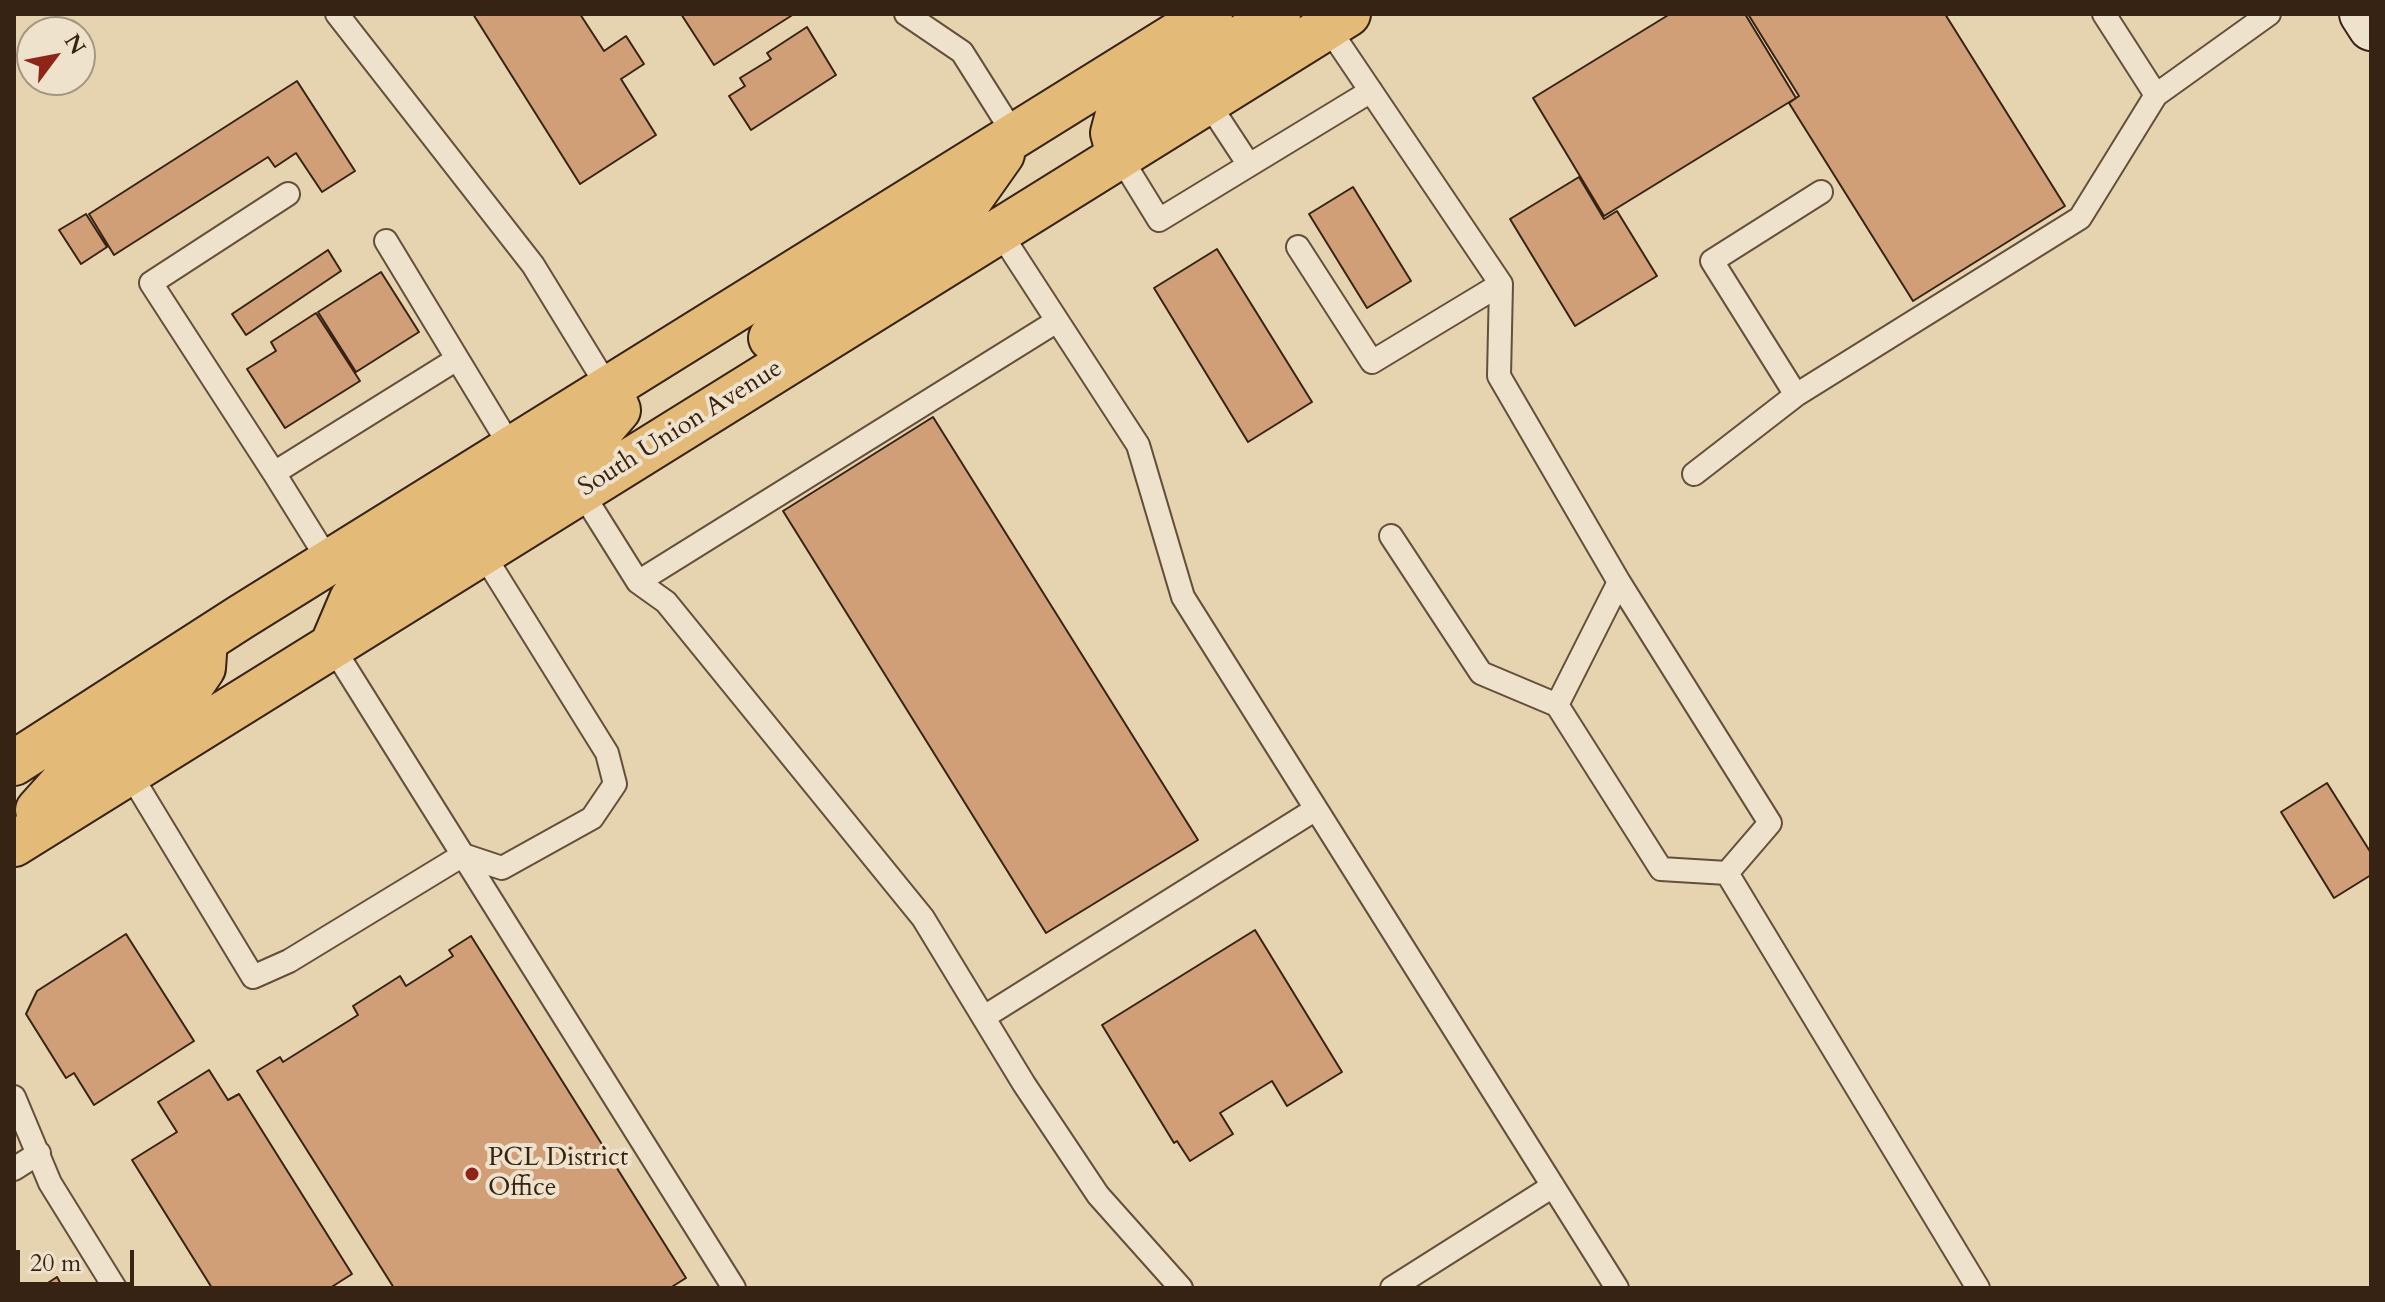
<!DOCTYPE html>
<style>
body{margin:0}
#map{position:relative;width:2385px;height:1302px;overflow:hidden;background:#e6d3b0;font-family:Cardo,serif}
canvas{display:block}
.frame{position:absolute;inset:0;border:16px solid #372313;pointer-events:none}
.north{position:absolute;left:16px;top:16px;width:80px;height:80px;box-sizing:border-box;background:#efe2cc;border:2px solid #a59682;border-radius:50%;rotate:58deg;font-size:22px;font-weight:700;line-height:32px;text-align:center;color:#372313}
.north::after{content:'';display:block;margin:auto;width:28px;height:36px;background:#8f2418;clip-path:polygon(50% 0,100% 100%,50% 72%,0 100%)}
.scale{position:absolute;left:16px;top:1250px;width:118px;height:36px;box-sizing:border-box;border:4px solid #372313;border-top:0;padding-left:10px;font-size:24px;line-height:28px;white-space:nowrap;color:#372313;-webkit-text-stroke:6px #efe2cc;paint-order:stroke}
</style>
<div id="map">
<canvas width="2385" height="1302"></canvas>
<div class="frame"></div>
<div class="north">N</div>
<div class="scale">20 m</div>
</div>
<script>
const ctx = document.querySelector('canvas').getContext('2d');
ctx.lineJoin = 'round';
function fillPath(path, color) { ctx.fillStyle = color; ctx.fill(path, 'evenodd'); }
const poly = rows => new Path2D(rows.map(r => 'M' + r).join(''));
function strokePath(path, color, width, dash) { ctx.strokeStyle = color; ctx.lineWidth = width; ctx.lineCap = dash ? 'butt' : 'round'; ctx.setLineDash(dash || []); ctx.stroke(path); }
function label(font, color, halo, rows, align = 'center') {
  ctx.font = font + ' Cardo,serif'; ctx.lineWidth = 8; ctx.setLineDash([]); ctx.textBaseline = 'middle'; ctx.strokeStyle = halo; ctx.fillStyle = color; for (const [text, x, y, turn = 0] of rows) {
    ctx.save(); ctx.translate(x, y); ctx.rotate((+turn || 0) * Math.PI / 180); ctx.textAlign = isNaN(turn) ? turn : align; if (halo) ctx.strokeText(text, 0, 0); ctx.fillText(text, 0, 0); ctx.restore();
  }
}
const building = poly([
 [473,14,580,14,604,51,626,36,644,64,621,79,656,135,580,184,473,14],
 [681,14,794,14,714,65,681,14],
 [1670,14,1745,14,1796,98,1604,216,1533,98,1670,14],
 [1748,14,1945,14,2065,206,1913,301,1789,103,1799,96,1748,14],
 [807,27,836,75,751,130,729,96,745,86,740,78,771,59,767,53,807,27],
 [297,81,355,171,322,192,296,153,275,167,268,157,114,255,89,214,297,81],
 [1579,177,1604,219,1617,211,1657,276,1575,326,1510,219,1579,177],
 [1353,187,1411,281,1367,308,1309,214,1353,187],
 [86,214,107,247,81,264,59,230,86,214],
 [1217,249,1312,402,1248,442,1154,288,1217,249],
 [328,250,341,271,246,335,232,314,328,250],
 [381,272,419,332,356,372,318,312,381,272],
 [316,313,360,381,285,428,247,369,276,351,271,342,316,313],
 [933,417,1198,840,1046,933,783,511,933,417],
 [2327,783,2371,853,2371,875,2334,898,2281,812,2327,783],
 [1255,930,1342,1072,1287,1106,1272,1081,1220,1113,1233,1134,1190,1161,1177,1141,1174,1143,1102,1025,1255,930],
 [126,934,194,1041,94,1105,74,1073,66,1078,26,1014,37,991,126,934],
 [471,936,686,1278,670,1288,394,1288,257,1071,280,1057,283,1062,358,1015,353,1006,400,976,406,986,453,956,449,950,471,936],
 [209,1070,228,1100,239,1094,352,1274,330,1288,212,1288,132,1160,177,1132,158,1102,209,1070],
 [57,1277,63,1288,40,1288,57,1277]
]);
fillPath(building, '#d19f77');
strokePath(building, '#372313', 2);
const lane = poly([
 [337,14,533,265,609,389],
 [906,14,962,52,1015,136],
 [2104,14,2156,95],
 [1207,101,1249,165],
 [1119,155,1159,220,1371,91],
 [288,194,151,283,274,473,457,359],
 [999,231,1138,445,1183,597,1617,1288],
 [386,241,512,449],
 [1298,247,1372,362,1501,284,1327,26],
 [1501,284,1499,376,1619,582,1770,823,1727,873,1978,1288],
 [1796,395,1712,261,1821,192],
 [274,473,330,563],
 [1694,474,1796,395,2080,218,2156,95,2269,14],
 [581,491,638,582,666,602,923,918,1024,1084,1098,1195,1181,1288],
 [1391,536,1481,673,1557,705],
 [638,582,1057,321],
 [1619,582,1557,705,1661,869,1727,873],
 [332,646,734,1288],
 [129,772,253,977,289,961,463,855,502,868,592,818,615,784,607,753,482,552],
 [984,1017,1316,809],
 [14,1097,50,1183,115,1288],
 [14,1169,39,1153],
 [1392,1288,1553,1186]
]);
const secondary = poly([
 [2362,14,2371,28]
]);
const primary = poly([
 [1119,155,1113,133,1117,118,1278,14],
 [771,338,959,215,1002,154],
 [332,646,352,599,381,568,600,431,618,410,609,389],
 [14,763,241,617,1210,14],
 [38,810,65,780,93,753,190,687,203,668,205,640],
 [14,844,1348,14]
]);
strokePath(lane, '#634f3a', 26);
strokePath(secondary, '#372313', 48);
strokePath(primary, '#372313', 48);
strokePath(lane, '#efe2cc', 22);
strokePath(secondary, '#efe2cc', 44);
strokePath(primary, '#e3ba78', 44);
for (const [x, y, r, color] of [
 [472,1174,8,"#8f2418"]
]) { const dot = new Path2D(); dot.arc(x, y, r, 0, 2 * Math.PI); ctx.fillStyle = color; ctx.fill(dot); strokePath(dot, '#efe2cc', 3); }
label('26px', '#372313', '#efe2cc', [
 ["South Union Avenue",681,429,-32]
]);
label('26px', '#372313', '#efe2cc', [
 ["PCL District",488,1159],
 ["Office",488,1189]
], 'left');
</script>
